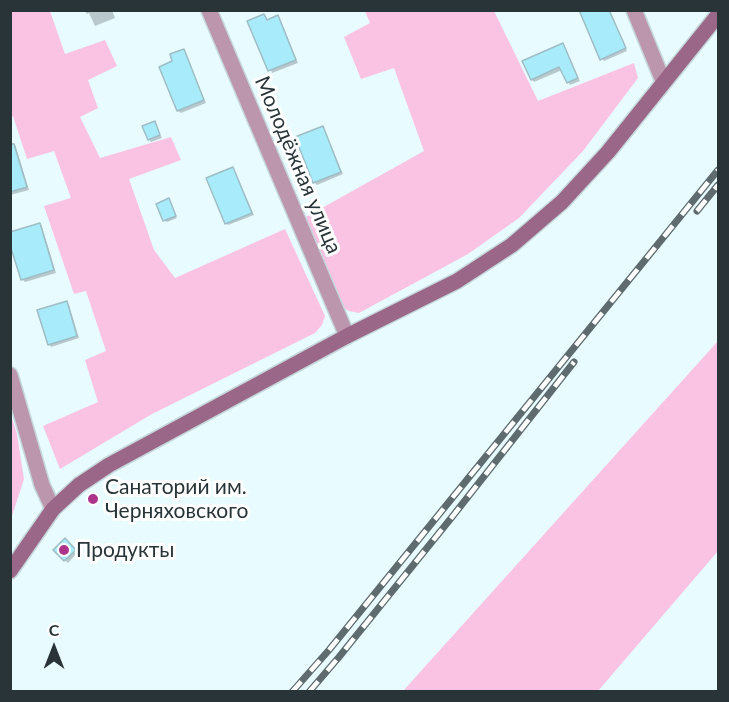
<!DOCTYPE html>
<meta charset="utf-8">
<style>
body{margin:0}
#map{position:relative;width:729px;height:702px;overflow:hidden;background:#e8fbff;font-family:Lato,sans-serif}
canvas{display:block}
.frame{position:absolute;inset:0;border:12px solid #283437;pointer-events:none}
.north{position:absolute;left:24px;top:618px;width:60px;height:60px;-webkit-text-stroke:4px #fff;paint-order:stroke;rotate:0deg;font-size:16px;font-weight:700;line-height:24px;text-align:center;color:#283437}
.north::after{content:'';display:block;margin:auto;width:21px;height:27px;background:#283437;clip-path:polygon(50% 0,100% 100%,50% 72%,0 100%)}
</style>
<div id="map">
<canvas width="729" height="702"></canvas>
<div class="frame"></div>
<div class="north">С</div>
</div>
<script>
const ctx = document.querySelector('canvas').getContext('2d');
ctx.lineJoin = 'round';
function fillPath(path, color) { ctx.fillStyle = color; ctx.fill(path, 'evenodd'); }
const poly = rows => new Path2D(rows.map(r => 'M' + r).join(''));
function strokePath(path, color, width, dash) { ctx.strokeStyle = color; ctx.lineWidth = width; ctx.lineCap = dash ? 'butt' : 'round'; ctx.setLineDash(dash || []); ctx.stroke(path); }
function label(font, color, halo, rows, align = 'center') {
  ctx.font = font + ' Lato,sans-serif'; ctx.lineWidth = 6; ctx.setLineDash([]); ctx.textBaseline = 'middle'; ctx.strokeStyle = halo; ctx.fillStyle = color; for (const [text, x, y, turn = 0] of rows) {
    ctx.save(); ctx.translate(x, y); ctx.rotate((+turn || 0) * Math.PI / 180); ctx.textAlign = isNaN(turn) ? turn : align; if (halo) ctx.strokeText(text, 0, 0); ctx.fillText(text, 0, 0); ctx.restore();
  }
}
fillPath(poly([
 [11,10,50,11,65,54,105,40,117,66,88,80,98,108,80,117,100,158,171,137,181,160,129,179,154,250,175,278,285,229,325,316,322,325,315,333,152,414,60,469,43,426,98,402,85,360,106,351,86,291,74,294,44,206,71,198,54,151,27,159,13,116,11,117],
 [365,11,494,11,538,101,634,63,638,78,583,151,519,218,468,254,359,313,349,311,341,306,304,218,424,151,394,68,361,79,344,37,370,23],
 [718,341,718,551,598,691,403,691],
 [10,412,17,434,24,479,11,519]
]), '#fac3e4');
fillPath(poly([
 [84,10,112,10,115,18,95,26,89,13,87,14],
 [610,10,627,51,604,61,581,11],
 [264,16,268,21,278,17,280,19,298,63,272,73,249,21],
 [562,45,580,81,570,85,562,70,534,82,532,80],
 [183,51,206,103,181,113,178,111,174,62],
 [154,123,162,138,151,142,149,139],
 [323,127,343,174,317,185,314,182],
 [10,142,15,144,29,190,10,195],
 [233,168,254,215,228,225,226,223],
 [168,200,177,218,167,222,164,220],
 [39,225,42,227,56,273,25,282,22,279],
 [66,302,69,305,79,338,51,347,49,344],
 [65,540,77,553,68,563,55,550]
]), '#0003');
const building = poly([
 [579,10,609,10,626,48,600,60,579,10],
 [264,14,267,20,278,15,296,60,268,71,247,21,264,14],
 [563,43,578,78,567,83,559,67,531,80,522,61,563,43],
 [184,49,204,100,177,111,159,67,172,61,170,54,184,49],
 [155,121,160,135,148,140,142,126,155,121],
 [323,126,341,172,313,183,295,137,323,126],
 [10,144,14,144,27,187,10,192,10,144],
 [233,167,252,213,225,224,206,178,233,167],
 [169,198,176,216,163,221,156,204,169,198],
 [40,223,54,270,21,280,10,245,10,232,40,223],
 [67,301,77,336,48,345,37,310,67,301],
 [65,538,76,550,64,561,53,550,65,538]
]);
fillPath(building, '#a8ecfb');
strokePath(building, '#9fbdc4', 1.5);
const minor = poly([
 [209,10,347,336],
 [634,10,663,81],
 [10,375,42,485,53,509]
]);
const secondary = poly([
 [10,571,53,509,79,485,109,465,347,336,457,281,512,245,562,202,608,152,718,15]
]);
strokePath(minor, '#c5d7db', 18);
strokePath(secondary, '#c5d7db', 18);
strokePath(minor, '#bb96ac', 15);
strokePath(secondary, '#9b6788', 15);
const rail = poly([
 [697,211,718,185],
 [292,692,329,650,718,170],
 [309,692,339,657,452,517,574,362]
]);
strokePath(rail, '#5e6c6f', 7);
strokePath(rail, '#fff', 4.5, [14]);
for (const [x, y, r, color] of [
 [93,499,6,"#ac348a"],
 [64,550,6,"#ac348a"]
]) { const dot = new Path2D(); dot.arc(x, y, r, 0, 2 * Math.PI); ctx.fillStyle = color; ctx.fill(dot); strokePath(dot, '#fff', 2); }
label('21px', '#283437', '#fff', [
 ["Молодёжная улица",298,165,67]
]);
label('21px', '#283437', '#fff', [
 ["Санаторий им.",105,487],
 ["Черняховского",105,511],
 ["Продукты",76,550]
], 'left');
</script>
